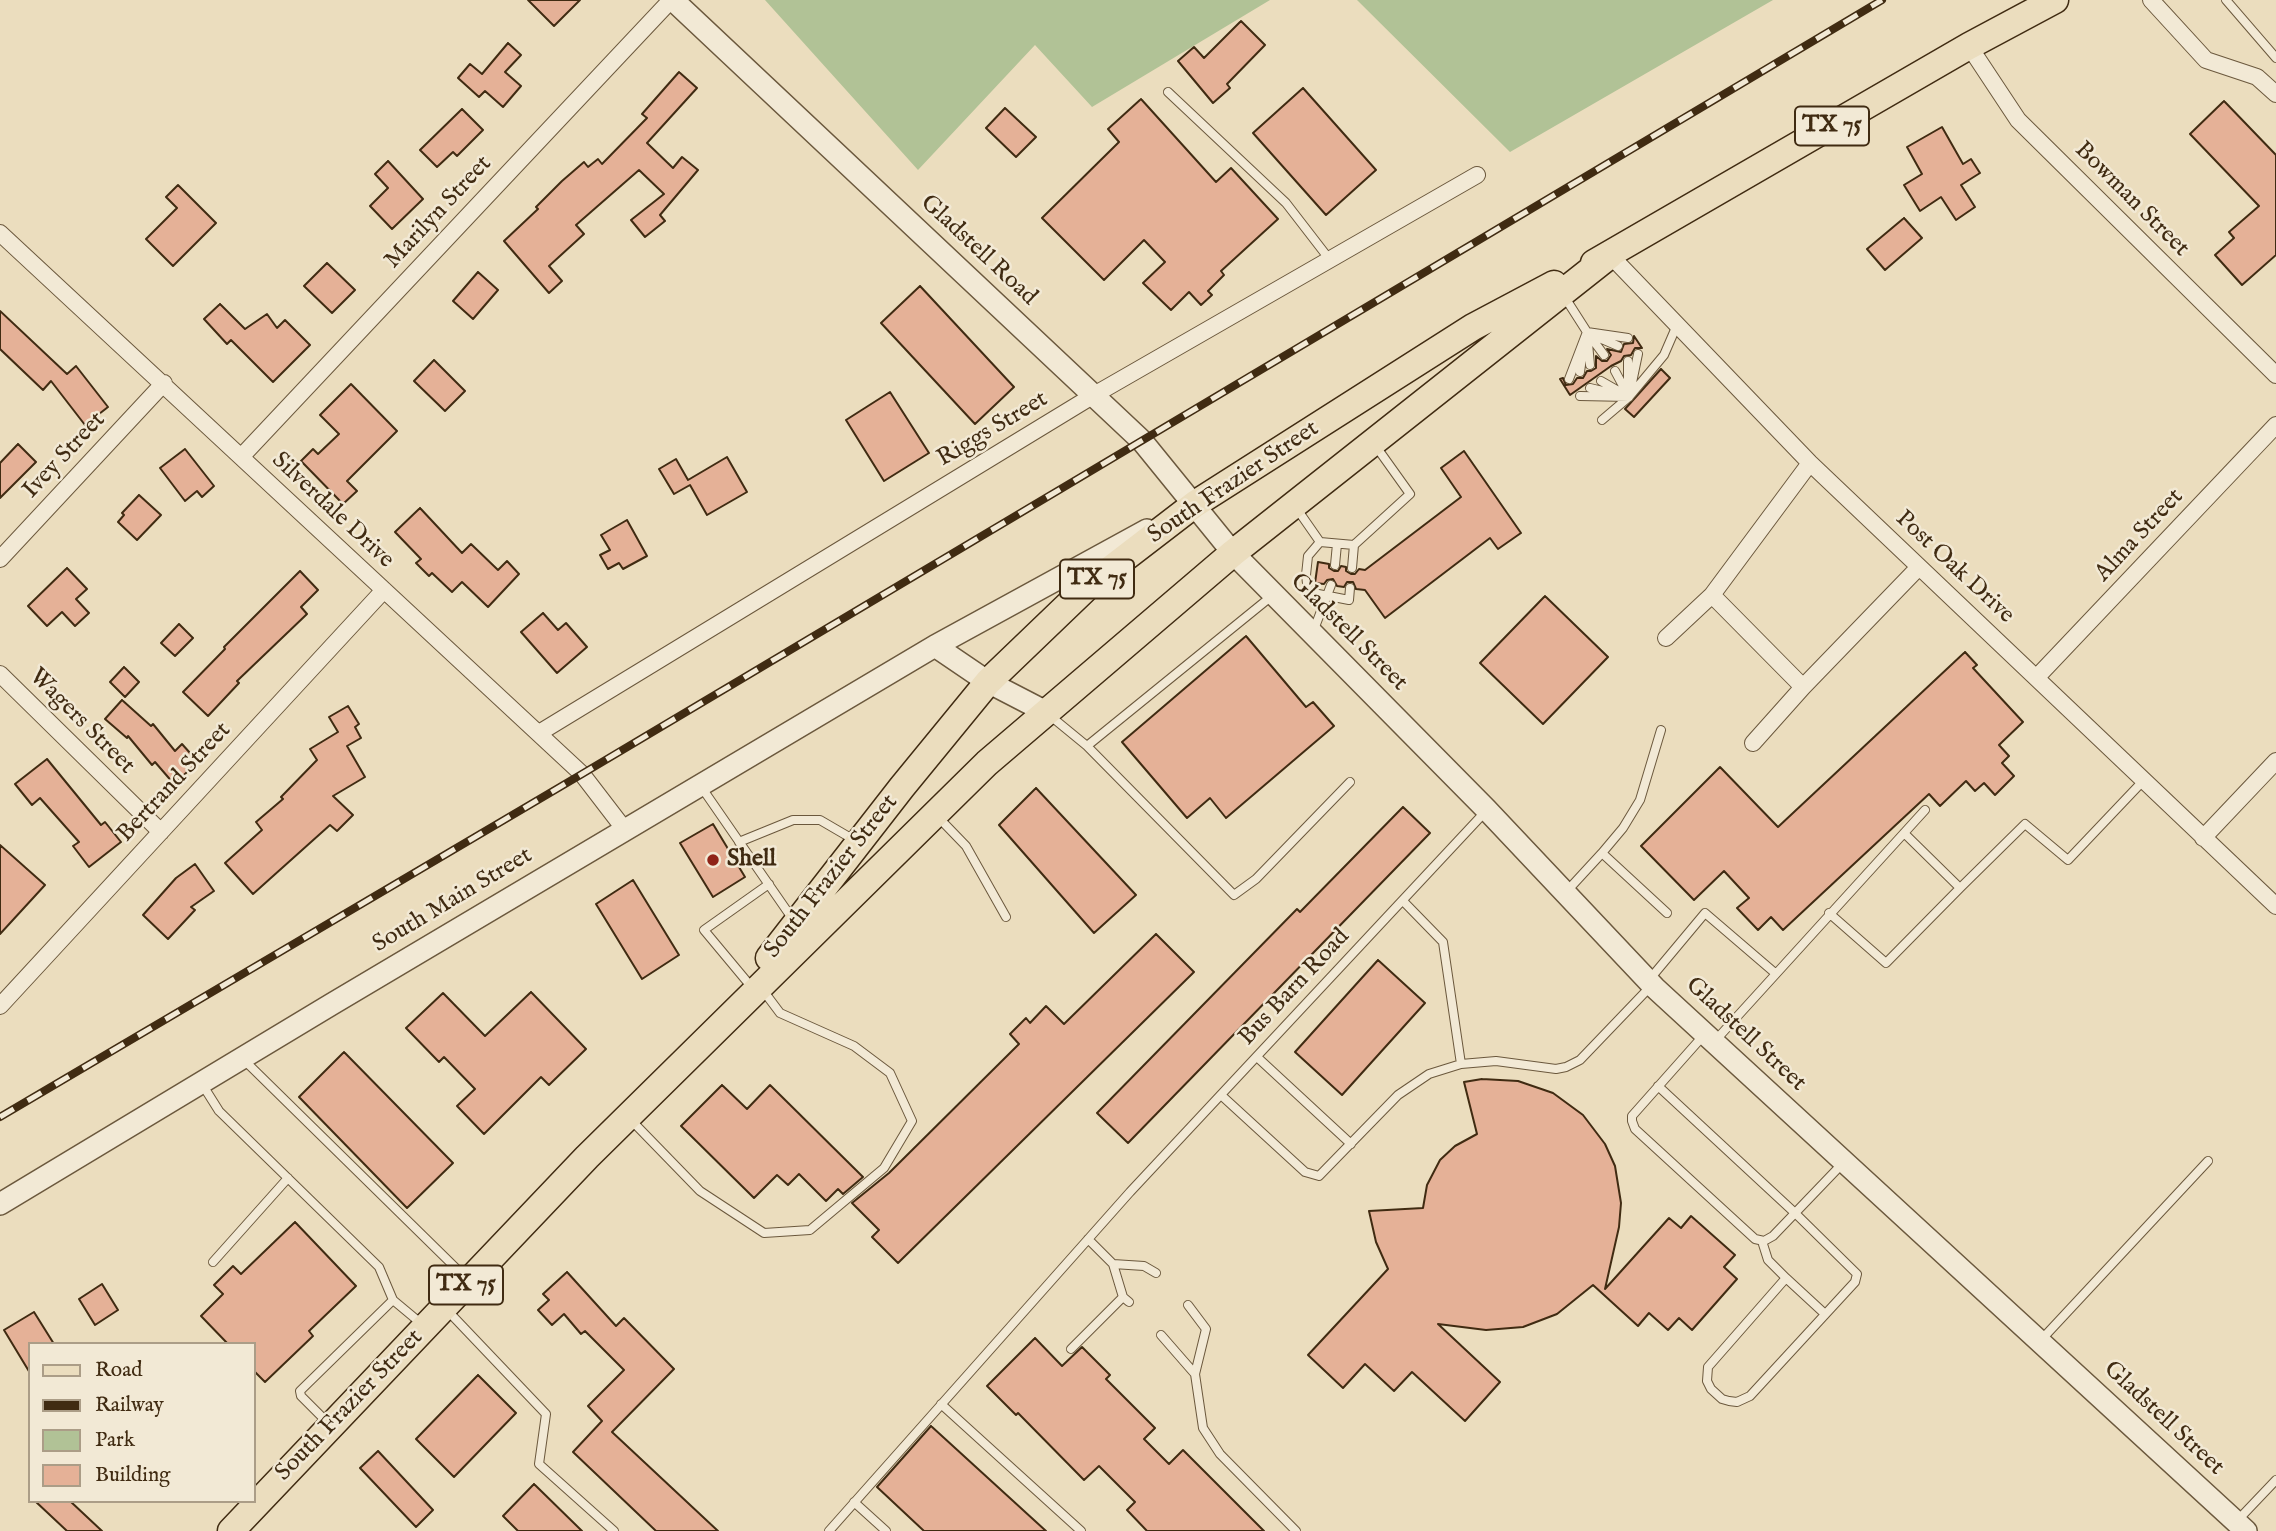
<!DOCTYPE html>
<style>
body{margin:0}
#map{position:relative;width:2276px;height:1531px;overflow:hidden;background:#ebddbe;font-family:"IM FELL English",serif}
canvas{display:block}
.legend{position:absolute;left:28px;top:1342px;width:228px;height:161px;box-sizing:border-box;background:#f2e9d5;border:2px solid #ab9d87;margin:0;padding:9px 12px;list-style:none;font-size:21px;color:#402b12}
.legend li{display:flex;align-items:center;gap:14px;height:35px}
.legend b{width:35px;border:2px solid #ab9d87}
</style>
<div id="map">
<canvas width="2276" height="1531"></canvas>
<ul class="legend">
<li><b style="height:9px;background:#ebddbe"></b>Road</li>
<li><b style="height:9px;background:#402b12"></b>Railway</li>
<li><b style="height:19px;background:#b1c296"></b>Park</li>
<li><b style="height:19px;background:#e5b197"></b>Building</li>
</ul>
</div>
<script>
const ctx = document.querySelector('canvas').getContext('2d');
ctx.lineJoin = 'round';
function fillPath(path, color) { ctx.fillStyle = color; ctx.fill(path, 'evenodd'); }
const poly = rows => new Path2D(rows.map(r => 'M' + r).join(''));
function strokePath(path, color, width, dash) { ctx.strokeStyle = color; ctx.lineWidth = width; ctx.lineCap = dash ? 'butt' : 'round'; ctx.setLineDash(dash || []); ctx.stroke(path); }
function label(font, color, halo, rows, align = 'center') {
  ctx.font = font + ' "IM FELL English",serif'; ctx.lineWidth = 5; ctx.setLineDash([]); ctx.textBaseline = 'middle'; ctx.strokeStyle = halo; ctx.fillStyle = color; for (const [text, x, y, turn = 0] of rows) {
    ctx.save(); ctx.translate(x, y); ctx.rotate((+turn || 0) * Math.PI / 180); ctx.textAlign = isNaN(turn) ? turn : align; if (halo) ctx.strokeText(text, 0, 0); ctx.fillText(text, 0, 0); ctx.restore();
  }
}
fillPath(poly([
 [765,0,1270,0,1092,107,1035,45,918,170],
 [1357,0,1773,0,1510,152]
]), '#b1c296');
const building = poly([
 [528,0,580,0,554,26,528,0],
 [1241,21,1265,45,1227,84,1230,88,1213,103,1178,61,1194,47,1204,58,1241,21],
 [508,43,521,55,505,72,521,86,503,107,485,91,479,97,458,78,470,64,482,74,508,43],
 [679,72,697,88,647,143,673,168,682,157,698,170,660,215,665,221,645,237,631,220,664,194,639,170,576,225,584,234,549,266,562,281,549,293,504,241,538,209,536,207,562,181,584,162,588,167,598,159,602,164,647,118,642,114,679,72],
 [1303,88,1376,170,1326,215,1253,133,1303,88],
 [1141,99,1216,182,1231,168,1278,219,1221,271,1224,275,1208,291,1212,295,1201,305,1189,292,1171,310,1143,283,1165,262,1144,240,1104,280,1042,218,1119,142,1108,129,1141,99],
 [2224,101,2276,155,2276,255,2242,285,2215,255,2234,238,2229,232,2259,206,2190,134,2224,101],
 [1005,108,1036,137,1016,157,986,128,1005,108],
 [462,109,483,130,457,156,453,152,437,167,420,150,462,109],
 [1942,127,1963,164,1971,159,1980,173,1961,185,1975,207,1956,220,1941,197,1920,211,1904,185,1922,174,1907,147,1942,127],
 [388,161,423,199,392,229,370,206,388,188,375,174,388,161],
 [178,185,216,223,173,266,146,239,177,208,166,197,178,185],
 [1904,218,1922,238,1885,270,1867,249,1904,218],
 [327,263,355,290,332,313,304,286,327,263],
 [478,272,498,290,473,319,453,301,478,272],
 [920,286,1014,387,975,424,881,323,920,286],
 [220,304,245,329,267,314,277,328,285,320,310,345,273,382,231,340,227,344,204,319,220,304],
 [0,311,67,374,76,366,108,407,85,425,51,381,43,390,0,349,0,311],
 [1634,336,1642,348,1635,348,1631,355,1624,356,1621,361,1611,366,1570,395,1560,379,1563,378,1566,385,1573,384,1577,378,1583,378,1587,371,1591,371,1596,368,1596,356,1602,361,1607,361,1611,355,1607,349,1621,352,1624,344,1633,343,1634,336],
 [434,360,465,391,445,411,414,381,434,360],
 [1661,369,1670,378,1634,417,1625,409,1661,369],
 [351,384,397,431,347,481,357,491,343,504,301,461,313,449,318,454,339,434,320,415,351,384],
 [890,392,929,453,884,481,846,420,890,392],
 [18,444,36,462,0,498,0,463,18,444],
 [185,449,214,486,202,497,197,491,185,501,160,468,185,449],
 [1464,451,1521,533,1498,549,1490,538,1385,618,1365,590,1356,589,1353,582,1347,582,1344,587,1337,586,1333,579,1327,580,1324,584,1315,583,1318,562,1329,564,1329,568,1334,571,1338,571,1341,566,1346,567,1346,571,1351,574,1355,574,1359,569,1365,570,1461,497,1441,468,1464,451],
 [727,457,747,492,707,515,690,485,674,494,659,469,676,459,688,480,727,457],
 [139,495,161,515,137,540,118,522,124,515,122,513,139,495],
 [420,508,462,553,471,544,498,570,507,561,519,574,488,607,462,582,452,592,432,573,429,576,416,563,421,559,395,532,420,508],
 [627,520,647,556,623,569,619,563,608,569,600,555,610,550,601,535,627,520],
 [67,568,87,589,76,599,89,613,75,626,62,612,47,626,28,606,67,568],
 [300,571,318,590,301,607,307,614,237,681,239,683,208,716,183,692,225,649,224,647,300,571],
 [1545,596,1608,657,1543,724,1480,663,1545,596],
 [543,613,558,630,566,623,587,647,557,673,521,632,543,613],
 [179,624,193,638,175,656,161,643,179,624],
 [1246,636,1306,707,1313,702,1334,726,1226,818,1210,798,1187,818,1122,742,1246,636],
 [1965,652,1977,665,1973,668,2023,722,1999,745,2009,756,2002,763,2014,776,1995,795,1984,783,1975,791,1966,781,1940,806,1929,794,1783,930,1771,917,1758,930,1737,908,1749,898,1724,871,1694,900,1641,846,1720,767,1778,827,1965,652],
 [124,667,139,682,125,697,110,682,124,667],
 [122,700,151,726,153,724,175,751,182,744,198,762,174,784,155,762,152,765,128,736,127,738,105,719,122,700],
 [348,706,359,724,355,727,361,738,347,746,365,777,333,796,353,815,337,831,330,825,253,894,225,863,262,830,256,822,283,799,281,797,317,760,310,749,338,732,329,717,348,706],
 [47,759,101,825,105,822,121,842,89,867,73,846,79,842,40,798,32,805,15,784,47,759],
 [1036,788,1136,895,1094,933,999,825,1036,788],
 [1403,807,1430,833,1128,1143,1097,1113,1297,909,1300,912,1403,807],
 [713,824,745,877,713,897,680,843,713,824],
 [0,845,45,885,0,934,0,845],
 [195,864,214,891,191,907,195,910,168,939,143,915,176,878,195,864],
 [633,880,679,955,642,979,596,904,633,880],
 [1156,934,1194,972,898,1263,872,1237,879,1230,852,1203,889,1173,1019,1044,1010,1034,1026,1018,1030,1023,1046,1006,1064,1024,1156,934],
 [1378,960,1425,1003,1342,1095,1295,1052,1378,960],
 [531,992,586,1049,549,1085,541,1077,484,1134,457,1106,475,1089,444,1057,439,1062,406,1028,443,993,485,1036,531,992],
 [344,1052,453,1163,407,1208,299,1097,344,1052],
 [1482,1079,1518,1081,1553,1093,1583,1115,1605,1144,1615,1166,1621,1203,1619,1227,1605,1289,1669,1218,1681,1228,1691,1216,1735,1255,1724,1267,1737,1279,1692,1330,1679,1318,1668,1330,1649,1313,1638,1326,1593,1285,1557,1314,1523,1327,1486,1330,1438,1324,1500,1382,1465,1421,1412,1372,1394,1391,1365,1364,1343,1388,1308,1355,1388,1269,1376,1242,1369,1211,1423,1208,1427,1185,1440,1160,1455,1146,1477,1134,1464,1082,1482,1079],
 [722,1085,747,1109,770,1085,863,1177,843,1194,838,1189,826,1201,799,1174,788,1185,777,1175,754,1198,681,1126,722,1085],
 [295,1222,356,1286,309,1331,313,1336,265,1382,254,1371,254,1344,228,1344,201,1316,223,1294,214,1285,233,1266,241,1274,295,1222],
 [567,1272,616,1326,624,1318,674,1369,612,1432,718,1531,656,1531,573,1452,602,1421,588,1406,624,1370,585,1331,581,1334,564,1314,552,1325,538,1310,549,1300,543,1294,567,1272],
 [102,1284,118,1310,95,1325,79,1299,102,1284],
 [34,1312,54,1344,30,1344,30,1373,4,1330,34,1312],
 [1035,1338,1062,1366,1082,1347,1110,1375,1106,1379,1155,1428,1144,1439,1169,1464,1183,1450,1264,1531,1147,1531,1127,1510,1135,1502,1099,1466,1084,1480,1018,1413,1016,1415,987,1386,1035,1338],
 [478,1375,516,1413,454,1477,416,1439,478,1375],
 [931,1426,1046,1531,924,1531,877,1487,931,1426],
 [378,1451,433,1510,416,1527,360,1468,378,1451],
 [534,1484,582,1531,518,1531,503,1516,534,1484],
 [35,1501,70,1501,102,1531,67,1531,35,1501]
]);
fillPath(building, '#e5b197');
strokePath(building, '#402b12', 2);
const service = poly([
 [2226,0,2276,58],
 [1168,92,1286,203,1330,260],
 [1564,296,1587,332],
 [1597,337,1618,346],
 [1628,361,1628,384],
 [1590,365,1587,332,1604,355],
 [1580,372,1583,351],
 [1569,379,1587,332,1628,338],
 [1601,381,1629,397,1615,371],
 [1590,388,1611,393],
 [1580,396,1629,397,1638,354],
 [1602,420,1629,397,1664,355,1677,325],
 [1297,509,1320,542,1354,545,1410,494,1375,445],
 [1320,542,1308,556,1306,575,1308,592,1349,600,1350,588],
 [1335,565,1337,544],
 [1352,568,1354,545],
 [1313,632,1331,585],
 [1048,714,1087,746,1273,595],
 [1087,746,1234,895,1256,879,1350,782],
 [702,788,794,921],
 [937,816,966,846,1006,917],
 [1904,833,1960,888,2025,824,2068,860,2144,780],
 [739,842,793,820,820,820,856,841],
 [1602,853,1623,828,1640,800,1661,730],
 [1567,891,1602,853,1667,913],
 [1403,901,1443,942,1461,1064],
 [1829,913,1886,963,1960,888],
 [1649,980,1705,913,1775,973],
 [749,984,704,930,769,884],
 [1703,1036,1632,1116,1632,1121,1635,1129,1755,1239,1764,1241,1773,1236,1844,1162],
 [1714,1042,1925,810],
 [1257,1057,1351,1144],
 [244,1060,467,1279],
 [202,1084,219,1111,379,1267,393,1300,423,1325],
 [1658,1086,1795,1213,1857,1274,1855,1282,1750,1396,1737,1402,1729,1401,1722,1399,1711,1389,1707,1381,1708,1367,1786,1278,1768,1260,1762,1241],
 [1221,1095,1305,1172,1319,1176,1398,1095,1429,1074,1461,1064,1496,1061,1556,1069,1566,1067,1580,1060,1650,987],
 [631,1120,700,1191,764,1233,810,1230,884,1168,912,1121,890,1073,854,1046,780,1013,762,989],
 [1088,1239,1113,1264,1144,1266,1156,1273],
 [213,1262,288,1178],
 [1113,1264,1123,1297,1129,1302],
 [1786,1278,1825,1314],
 [1188,1305,1206,1329,1195,1374,1203,1428,1220,1454,1296,1531],
 [446,1309,546,1414,539,1464,614,1531],
 [1161,1335,1195,1374],
 [2042,1339,2208,1161],
 [1071,1349,1123,1297],
 [941,1404,1081,1531],
 [327,1422,301,1396,300,1391,393,1300],
 [854,1502,886,1531],
 [2236,1522,2276,1480],
 [829,1531,1130,1192,1485,812]
]);
const minor = poly([
 [2151,0,2206,60,2257,77,2276,94],
 [1969,46,2018,120,2276,375],
 [0,233,582,774,625,830],
 [1610,255,1810,463,2276,906],
 [241,457,671,0],
 [0,559,164,383],
 [1712,595,1803,687],
 [1666,638,1712,595,1810,463],
 [0,674,161,832],
 [2037,677,2276,425],
 [539,733,1094,395,1477,175],
 [1753,743,1803,687,1919,567],
 [2203,838,2276,761],
 [0,1006,384,590]
]);
const tertiary = poly([
 [673,0,1142,441,1233,553,1487,810,1655,988,2246,1531],
 [935,646,1147,530],
 [0,1204,332,1004,935,646,988,682,1046,712]
]);
const primary = poly([
 [1594,263,1969,46,2055,0],
 [769,958,902,787,988,682,1087,587,1195,504,1473,327,1554,284],
 [231,1531,587,1157,987,763,1233,553,1610,255]
]);
strokePath(service, '#6b583d', 10);
strokePath(minor, '#6b583d', 18);
strokePath(tertiary, '#6b583d', 24);
strokePath(primary, '#402b12', 29);
strokePath(service, '#f2e9d5', 8);
strokePath(minor, '#f2e9d5', 16);
strokePath(tertiary, '#f2e9d5', 21);
strokePath(primary, '#ebddbe', 26);
const rail = poly([
 [0,1117,582,774,1882,0]
]);
strokePath(rail, '#402b12', 8);
strokePath(rail, '#f2e9d5', 5, [16]);
for (const [x, y, r, color] of [
 [713,860,7,"#8f2418"]
]) { const dot = new Path2D(); dot.arc(x, y, r, 0, 2 * Math.PI); ctx.fillStyle = color; ctx.fill(dot); strokePath(dot, '#f2e9d5', 2.5); }
for (const [x, y, w] of [
 [1832,126,74],
 [1097,579,74],
 [466,1285,74]
]) { const box = new Path2D(); box.roundRect(x - w / 2, y - 19.5, w, 39, 5); ctx.fillStyle = '#f2e9d5'; ctx.fill(box); strokePath(box, '#402b12', 2); }
label('bold 23px', '#402b12', null, [
 ["TX 75",1832,126],
 ["TX 75",1097,579],
 ["TX 75",466,1285]
]);
label('24px', '#402b12', '#f2e9d5', [
 ["Bowman Street",2131,200,45],
 ["Marilyn Street",439,213,-47],
 ["Gladstell Road",978,251,43],
 ["Riggs Street",993,430,-31],
 ["Ivey Street",65,456,-47],
 ["South Frazier Street",1234,483,-34],
 ["Silverdale Drive",332,511,43],
 ["Alma Street",2140,536,-47],
 ["Post Oak Drive",1954,568,43],
 ["Gladstell Street",1348,633,45],
 ["Wagers Street",81,722,45],
 ["Bertrand Street",175,783,-47],
 ["South Frazier Street",832,877,-52],
 ["South Main Street",453,901,-31],
 ["Bus Barn Road",1295,988,-47],
 ["Gladstell Street",1745,1035,43],
 ["South Frazier Street",350,1406,-46],
 ["Gladstell Street",2163,1419,43]
]);
label('bold 24px', '#402b12', '#f2e9d5', [
 ["Shell",727,860]
], 'left');
</script>
